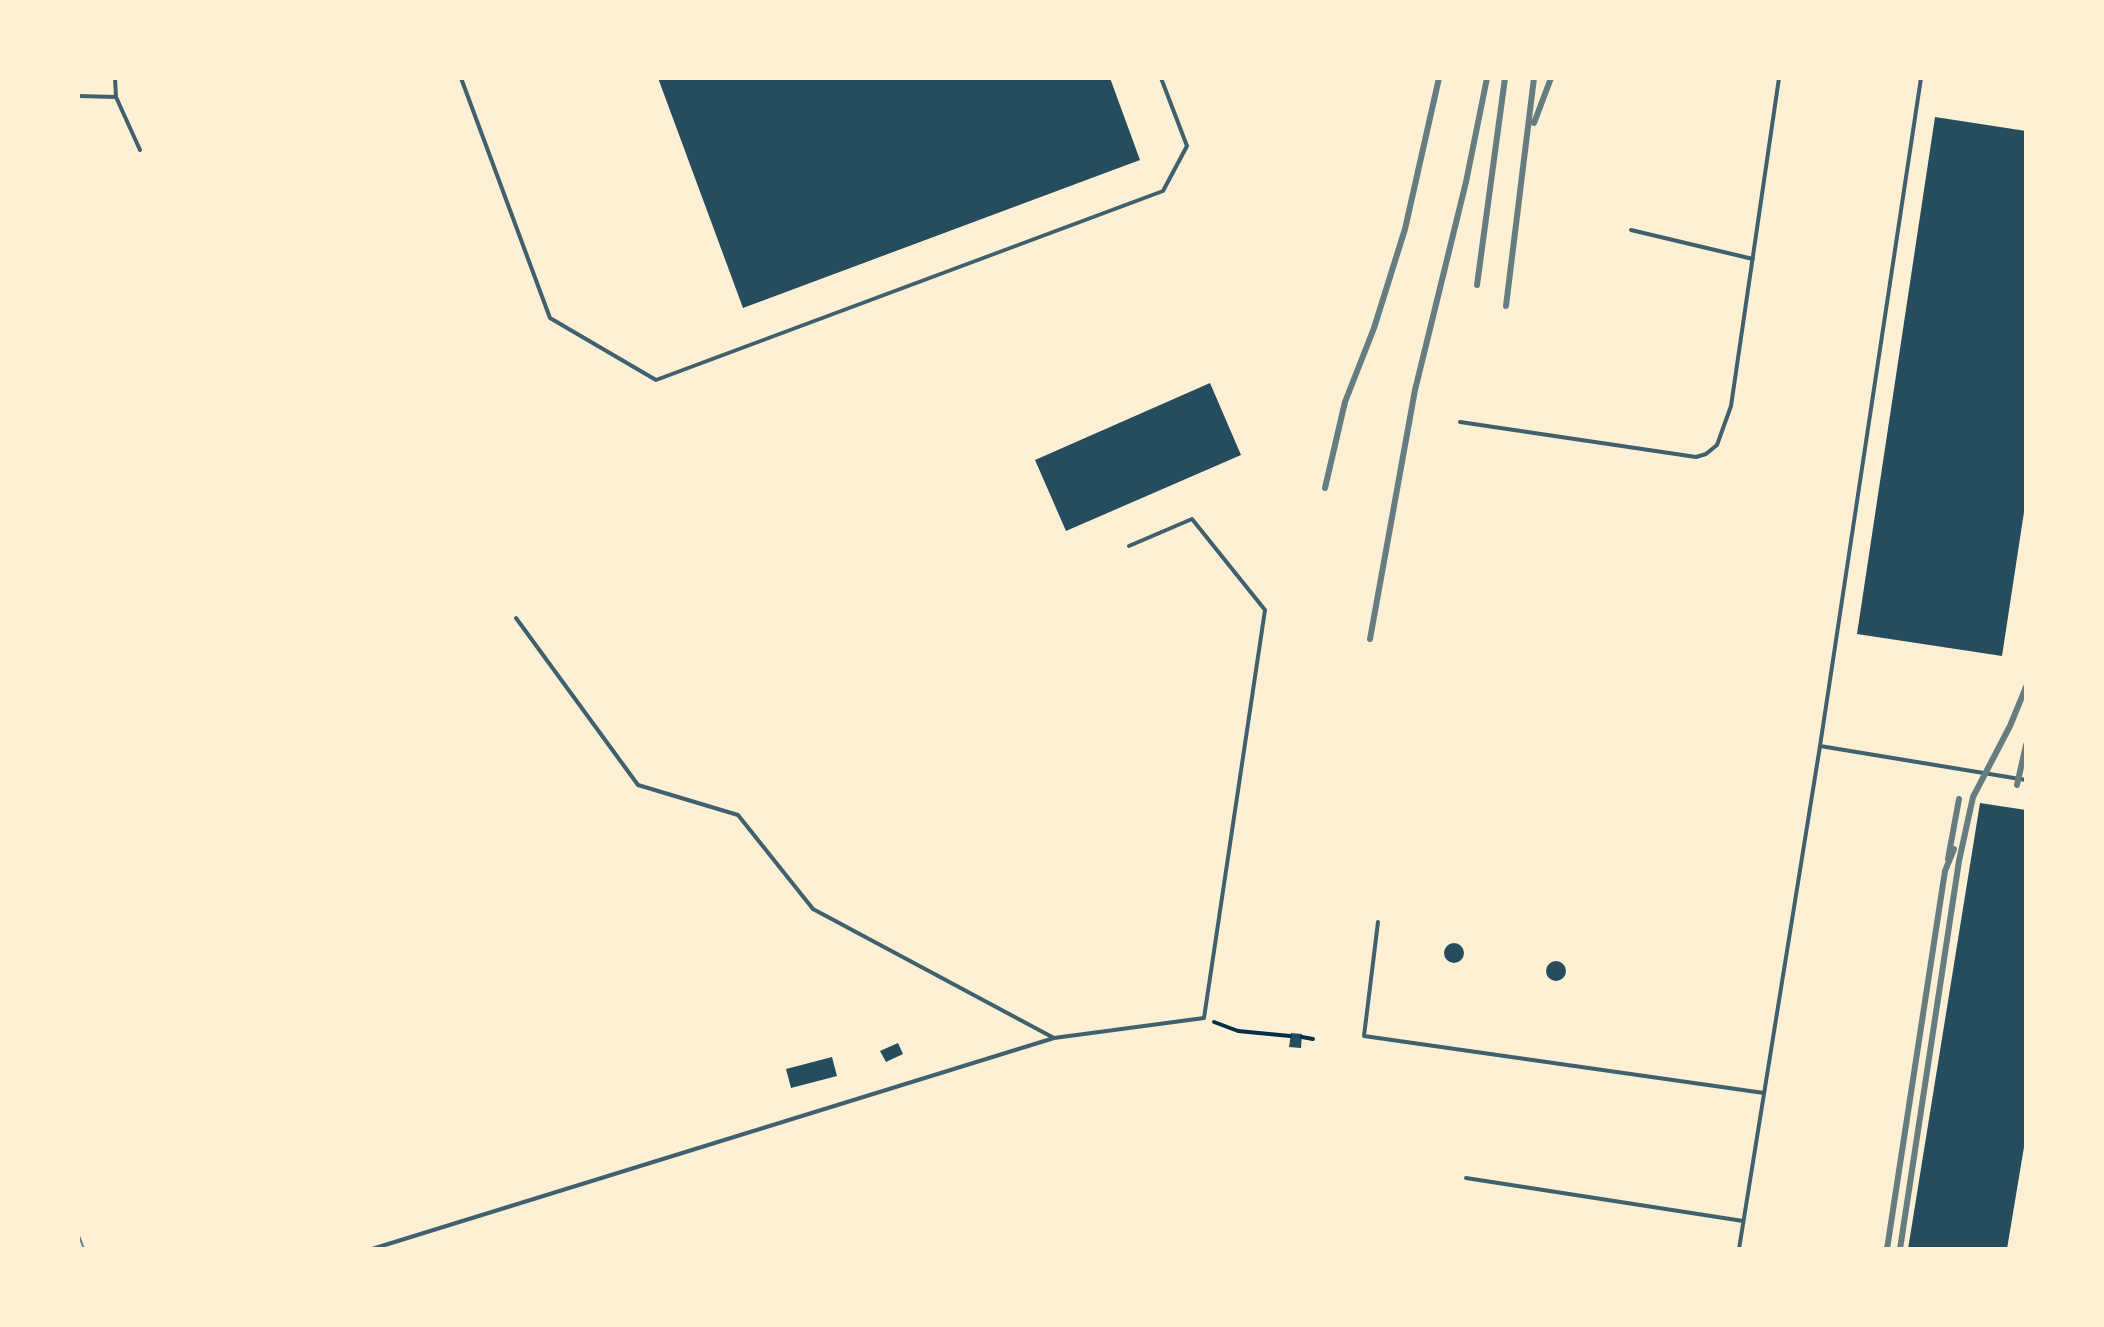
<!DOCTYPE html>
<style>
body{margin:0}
#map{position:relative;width:2104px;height:1327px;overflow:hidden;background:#fdf0d5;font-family:"DM Sans",sans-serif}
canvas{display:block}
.frame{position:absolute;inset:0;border:80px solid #fdf0d5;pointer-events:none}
</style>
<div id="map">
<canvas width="2104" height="1327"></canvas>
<div class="frame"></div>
</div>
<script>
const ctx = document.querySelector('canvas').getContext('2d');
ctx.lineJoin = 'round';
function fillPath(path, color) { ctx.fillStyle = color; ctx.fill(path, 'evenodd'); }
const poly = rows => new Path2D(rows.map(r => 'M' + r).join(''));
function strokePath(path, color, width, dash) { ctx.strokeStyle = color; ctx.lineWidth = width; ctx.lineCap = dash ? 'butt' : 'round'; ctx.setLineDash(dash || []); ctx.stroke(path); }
fillPath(poly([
 [658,78,1110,78,1140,160,743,308],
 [1935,117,2026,131,2026,499,2002,656,1857,634],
 [1210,383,1241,455,1066,531,1035,460],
 [1980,803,2026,810,2026,1135,2007,1249,1908,1249],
 '1444 953a10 10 0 1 1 20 0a10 10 0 1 1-20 0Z',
 '1546 971a10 10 0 1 1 20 0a10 10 0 1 1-20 0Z',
 [1291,1033,1302,1034,1301,1048,1289,1047],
 [898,1043,903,1054,886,1062,880,1051],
 [832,1057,837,1076,791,1088,786,1069]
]), '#264d5e');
strokePath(poly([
 [1214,1022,1238,1031,1290,1036],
 [1302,1037,1313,1039]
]), '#003049', 4);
strokePath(poly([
 [115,78,116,97,140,150],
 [461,78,550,318,656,380,1163,191,1187,146,1161,78],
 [78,96,116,97],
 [1631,230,1753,259],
 [1460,422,1696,457,1706,454,1717,445,1731,406,1779,78],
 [516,618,638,785,738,815,813,909,1054,1038],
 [1820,746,2026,780],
 [1378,922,1364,1036,1764,1093],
 [1466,1178,1743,1221],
 [372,1249,1054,1038,1204,1018,1265,610,1192,519,1129,546],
 [1739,1249,1820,746,1921,78]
]), '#3f606c', 4);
strokePath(poly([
 [78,1233,84,1249]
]), '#657d81', 2);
strokePath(poly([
 [1534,123,1551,78],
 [1477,285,1505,78],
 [1506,306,1534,78],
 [1325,488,1345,402,1374,328,1405,229,1439,78],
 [1370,639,1415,390,1466,182,1487,78],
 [2017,785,2026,745],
 [1948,859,1959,799],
 [1887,1249,1945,871,1954,849],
 [1900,1249,1959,861,1973,797,2010,726,2026,687]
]), '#657d81', 6);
</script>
